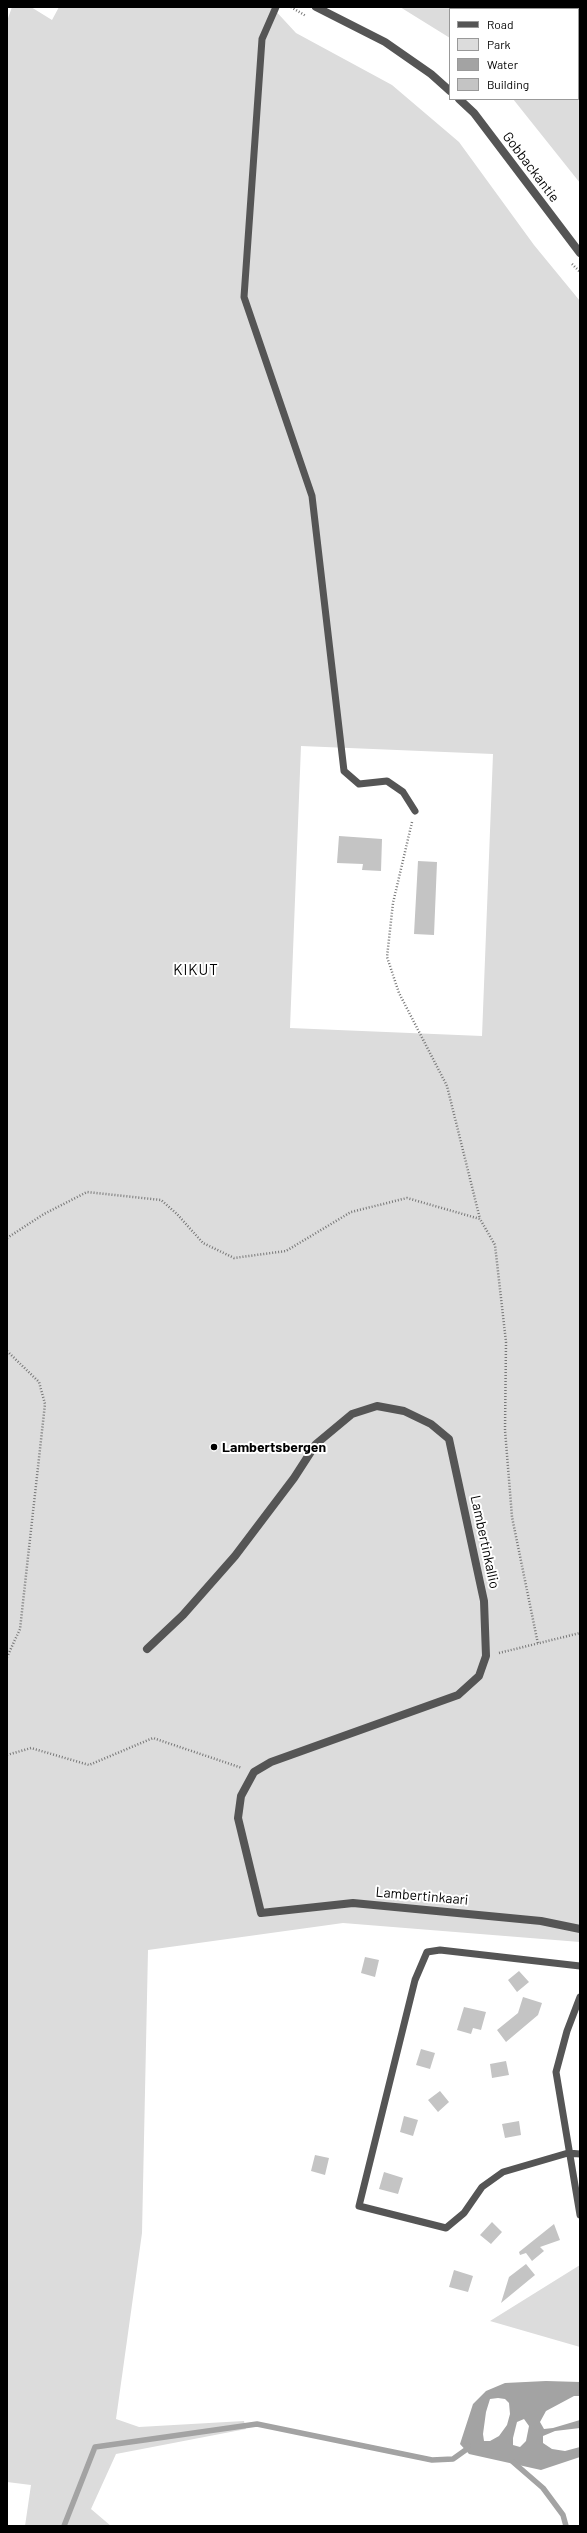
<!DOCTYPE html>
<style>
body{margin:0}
#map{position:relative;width:587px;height:2533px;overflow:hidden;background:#fff;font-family:Barlow,sans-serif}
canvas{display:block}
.frame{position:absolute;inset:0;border:8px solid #000;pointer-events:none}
.legend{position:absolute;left:449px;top:8px;width:130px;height:92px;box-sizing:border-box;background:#fff;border:1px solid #999;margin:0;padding:5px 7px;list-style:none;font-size:12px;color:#000}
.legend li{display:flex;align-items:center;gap:8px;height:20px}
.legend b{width:20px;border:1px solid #999}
</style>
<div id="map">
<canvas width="587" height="2533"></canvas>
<div class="frame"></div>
<ul class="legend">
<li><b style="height:5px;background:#555"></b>Road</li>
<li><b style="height:11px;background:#dcdcdc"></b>Park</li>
<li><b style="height:11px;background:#a3a3a3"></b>Water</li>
<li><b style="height:11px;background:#c4c4c4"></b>Building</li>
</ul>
</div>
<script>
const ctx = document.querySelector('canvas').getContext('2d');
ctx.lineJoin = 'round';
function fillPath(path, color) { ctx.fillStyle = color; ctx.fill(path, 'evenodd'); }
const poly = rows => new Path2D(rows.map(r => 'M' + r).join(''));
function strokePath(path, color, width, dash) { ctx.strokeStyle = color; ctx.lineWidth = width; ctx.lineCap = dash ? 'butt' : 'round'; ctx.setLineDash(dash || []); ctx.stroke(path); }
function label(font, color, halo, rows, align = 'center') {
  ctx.font = font + ' Barlow,sans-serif'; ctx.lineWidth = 4; ctx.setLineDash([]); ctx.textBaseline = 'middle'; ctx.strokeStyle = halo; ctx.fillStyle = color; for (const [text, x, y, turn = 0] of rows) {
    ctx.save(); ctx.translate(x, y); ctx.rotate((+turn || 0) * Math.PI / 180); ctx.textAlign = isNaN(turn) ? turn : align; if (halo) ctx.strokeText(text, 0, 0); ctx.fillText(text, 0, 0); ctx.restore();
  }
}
fillPath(poly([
 [12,7,31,7,52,20,59,7,272,7,296,33,392,85,459,142,534,245,580,301,580,1942,343,1923,148,1950,142,2233,116,2419,139,2427,244,2421,246,2429,116,2454,91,2509,111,2526,25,2526,31,2485,7,2482,7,21],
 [301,746,493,754,482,1036,290,1028],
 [400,7,580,7,580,183,513,99,578,99,578,9,450,9,450,38],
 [580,2265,580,2347,490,2321]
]), '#dcdcdc');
fillPath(poly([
 [546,2381,580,2382,580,2396,574,2396,546,2411,540,2422,544,2429,553,2428,580,2420,580,2428,555,2431,543,2436,543,2443,552,2449,565,2451,580,2447,580,2457,541,2470,469,2454,460,2444,473,2404,486,2391,505,2383],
 [498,2398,505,2399,509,2403,510,2414,507,2425,499,2436,490,2441,484,2441,483,2434,486,2412,490,2399],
 [524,2419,529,2426,526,2441,520,2447,513,2445,513,2438,517,2422]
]), '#a3a3a3');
strokePath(poly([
 [513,2462,543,2488,563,2515,566,2526],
 [64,2526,95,2447,257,2424,432,2460,453,2459,467,2449,468,2445]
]), '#a3a3a3', 5.5);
fillPath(poly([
 [339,836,382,839,381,871,362,870,363,864,337,863],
 [418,861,437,862,434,935,414,934],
 [365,1957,379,1960,375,1977,361,1973],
 [519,1971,529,1982,517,1992,508,1980],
 [523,1997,542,2003,538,2015,506,2042,497,2030,518,2013],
 [464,2007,486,2012,481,2030,473,2028,471,2034,457,2030],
 [421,2049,435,2053,430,2069,416,2065],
 [506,2061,509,2075,492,2078,490,2064],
 [440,2091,449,2102,438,2112,428,2100],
 [404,2116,418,2120,413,2136,400,2132],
 [519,2121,521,2135,505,2138,502,2124],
 [315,2155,329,2158,325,2175,311,2171],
 [384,2172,403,2178,398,2194,379,2189],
 [492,2222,502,2232,491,2244,480,2235],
 [554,2224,560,2240,540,2247,544,2251,532,2261,526,2253,520,2255,519,2252],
 [526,2264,535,2275,501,2303,509,2277],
 [454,2270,473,2276,468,2292,449,2287]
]), '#c4c4c4');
strokePath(poly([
 [291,7,306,16],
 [572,264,580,272],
 [412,822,393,903,387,957,399,993,447,1086,480,1219],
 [7,1238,44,1214,87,1192,161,1200,177,1214,203,1243,234,1258,286,1251,351,1212,407,1198,480,1219,495,1245,506,1342,505,1430,512,1517,538,1644],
 [7,1351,39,1382,45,1404,20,1629,7,1657],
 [499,1653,580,1633],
 [7,1755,31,1748,89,1765,153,1738,242,1768]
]), '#777', 2.5, [1, 2]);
strokePath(poly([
 [276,7,262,39,244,297,312,496,344,771,359,784,387,781,403,792,415,811],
 [580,1966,440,1950,427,1952,415,1980,359,2206,446,2228,464,2213,482,2187,503,2172,568,2153,580,2154],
 [580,1997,567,2031,556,2072,580,2215]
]), '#555', 7);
strokePath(poly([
 [147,1649,183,1615,235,1556,294,1478,316,1444,352,1414,377,1406,404,1411,431,1424,449,1439,484,1601,486,1656,479,1676,458,1695,271,1762,254,1772,241,1796,238,1818,261,1913,353,1903,541,1921,580,1929]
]), '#555', 8);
strokePath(poly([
 [316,7,385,42,431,74,450,91],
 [459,99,474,113,580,253]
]), '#555', 8);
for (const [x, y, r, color] of [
 [214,1447,4,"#000"]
]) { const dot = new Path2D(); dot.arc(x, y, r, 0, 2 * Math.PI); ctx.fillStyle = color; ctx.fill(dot); strokePath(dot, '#fff', 1.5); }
label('14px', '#000', '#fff', [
 ["Gobbackantie",531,167,53],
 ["Lambertinkallio",485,1542,78],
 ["Lambertinkaari",422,1896,5]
]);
label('bold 14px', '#000', '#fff', [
 ["Lambertsbergen",222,1447]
], 'left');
ctx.letterSpacing = '1px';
label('15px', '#000', '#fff', [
 ["KIKUT",196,970]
]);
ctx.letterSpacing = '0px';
</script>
